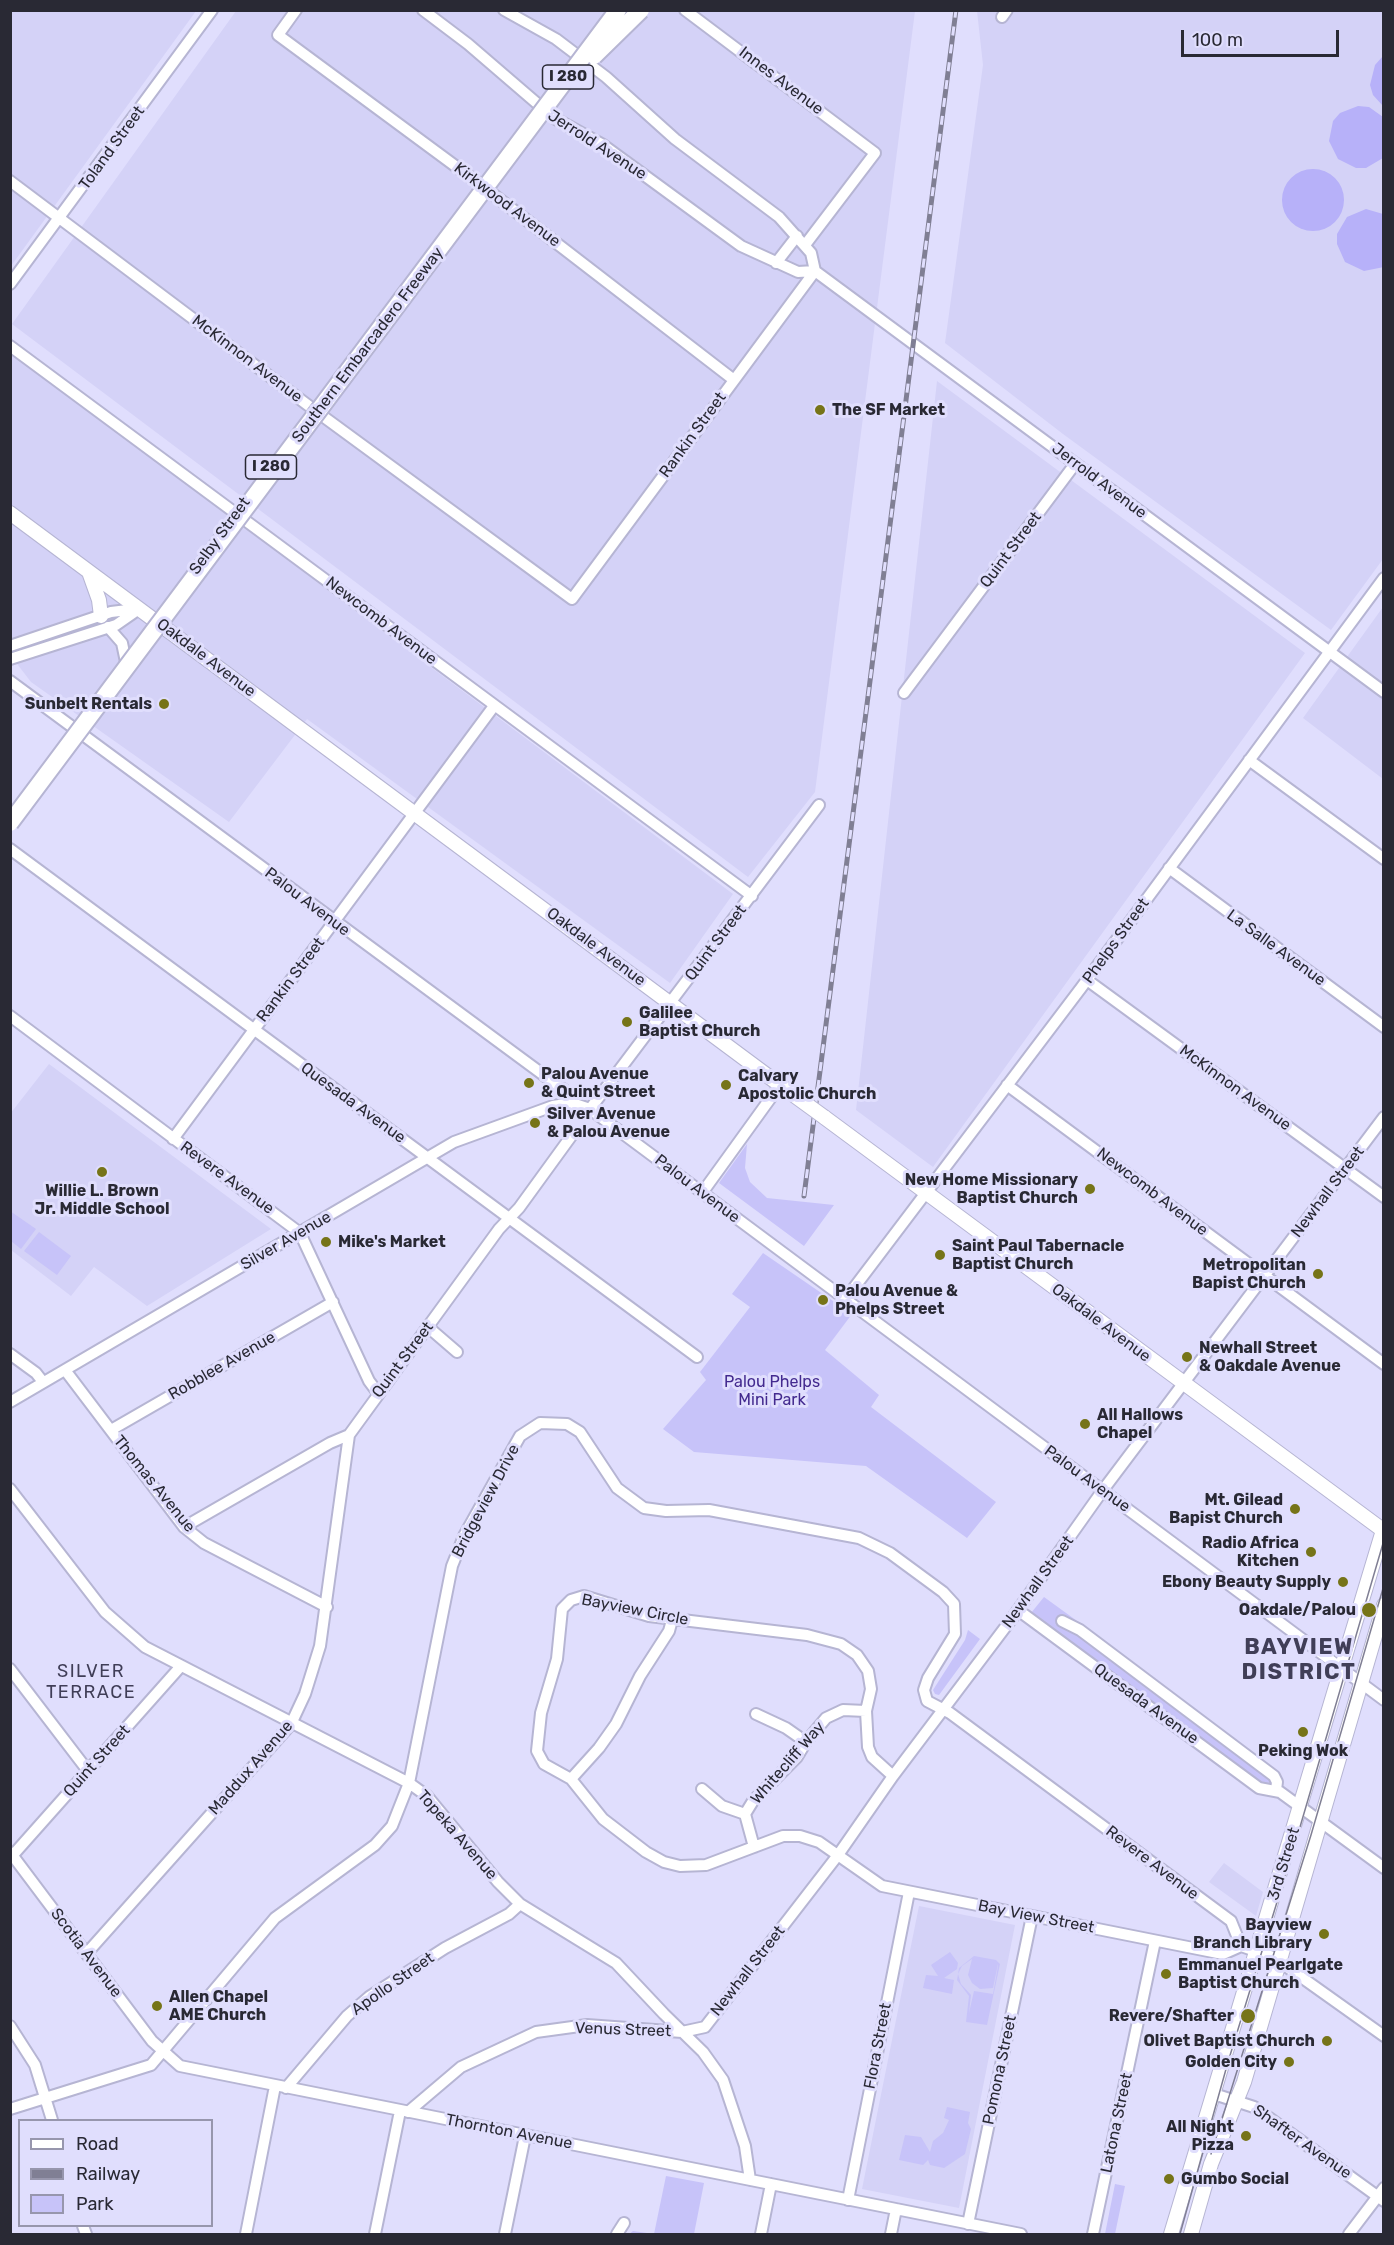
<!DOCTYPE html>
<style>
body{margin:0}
#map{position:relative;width:1394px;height:2245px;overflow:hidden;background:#e0defd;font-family:Rubik,sans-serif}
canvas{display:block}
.frame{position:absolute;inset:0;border:12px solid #292934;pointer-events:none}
.legend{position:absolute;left:18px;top:2119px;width:195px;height:108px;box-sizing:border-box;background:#e0defd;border:2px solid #9796ad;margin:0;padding:8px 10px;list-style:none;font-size:18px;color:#292934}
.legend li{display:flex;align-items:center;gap:12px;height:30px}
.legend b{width:30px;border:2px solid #9796ad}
.scale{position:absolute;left:1181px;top:30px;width:158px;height:27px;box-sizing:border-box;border:3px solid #292934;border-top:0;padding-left:8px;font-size:18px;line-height:21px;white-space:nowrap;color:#292934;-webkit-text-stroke:4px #e0defd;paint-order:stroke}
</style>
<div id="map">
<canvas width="1394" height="2245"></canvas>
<div class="frame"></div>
<ul class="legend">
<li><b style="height:8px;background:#fff"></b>Road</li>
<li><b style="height:8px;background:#807f94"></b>Railway</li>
<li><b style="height:16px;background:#c7c3f9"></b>Park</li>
</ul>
<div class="scale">100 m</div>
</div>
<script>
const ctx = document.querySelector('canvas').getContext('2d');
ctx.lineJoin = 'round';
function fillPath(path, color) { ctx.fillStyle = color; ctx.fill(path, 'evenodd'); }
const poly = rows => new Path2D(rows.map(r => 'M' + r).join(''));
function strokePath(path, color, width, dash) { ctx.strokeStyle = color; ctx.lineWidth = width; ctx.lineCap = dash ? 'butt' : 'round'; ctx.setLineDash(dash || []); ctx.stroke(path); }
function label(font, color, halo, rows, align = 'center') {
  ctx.font = font + ' Rubik,sans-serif'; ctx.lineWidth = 6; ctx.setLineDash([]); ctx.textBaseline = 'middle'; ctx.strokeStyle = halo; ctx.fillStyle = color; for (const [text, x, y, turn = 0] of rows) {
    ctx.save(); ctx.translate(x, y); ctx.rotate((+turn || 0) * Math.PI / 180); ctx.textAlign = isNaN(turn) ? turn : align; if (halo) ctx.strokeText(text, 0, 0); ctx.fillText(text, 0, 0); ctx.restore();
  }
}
fillPath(poly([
 [11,11,196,11,11,266],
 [236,11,915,11,815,792,748,877,12,324],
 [977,11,1383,11,1383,559,1331,630,1063,434,945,343,983,65],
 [10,351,733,894,670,983,307,719,229,822,31,682,11,656],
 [937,381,1305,653,933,1167,856,1110],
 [1383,607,1383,779,1303,718],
 [49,1064,271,1229,147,1306,94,1267,71,1296,11,1250,10,1114],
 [1224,1863,1263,1892,1256,1916,1209,1882],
 [919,1906,1015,1925,959,2208,862,2189]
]), '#d4d2f7');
fillPath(poly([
 [747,1144,745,1168,750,1182,767,1198,834,1205,804,1246,719,1183],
 [10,1211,36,1229,21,1249,11,1241],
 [39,1232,71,1256,57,1275,24,1251],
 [763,1253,852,1314,825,1350,879,1395,871,1407,996,1502,967,1538,866,1466,694,1452,663,1429,706,1380,700,1372,750,1307,732,1294],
 [1044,1597,1084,1626,1077,1635,1270,1778,1271,1784,1264,1785,1031,1613],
 [968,1630,980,1639,939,1695,935,1694,933,1690,965,1640],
 [950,1952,958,1963,957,1969,944,1978,954,1980,952,1994,923,1988,926,1975,938,1976,931,1965],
 [974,1956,996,1960,1000,1964,987,2025,966,2022,969,1996,957,1980,959,1968],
 [972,1959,968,1975,972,1983,980,1989,993,1988,998,1964,998,1966,993,1994,974,1991,969,2013,971,1995,961,1984,958,1974,962,1966],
 [947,2107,970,2112,968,2123,971,2129,965,2154,944,2168,930,2165,928,2160,923,2165,899,2160,905,2135,921,2137,930,2152,933,2141,943,2133,949,2120,944,2118],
 [666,2176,704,2183,694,2234,629,2234,633,2231,654,2234],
 [1115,2184,1125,2186,1115,2234,1105,2234]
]), '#c7c3f9');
fillPath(poly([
 [1383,56,1383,106,1373,95,1370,85,1375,65],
 [1358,106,1369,107,1383,117,1383,158,1366,168,1356,168,1338,159,1329,141,1333,121,1340,113],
 '1282 200a31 31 0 1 1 62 0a31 31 0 1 1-62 0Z',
 [1366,209,1383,214,1384,267,1364,271,1345,262,1337,244,1337,234,1347,217]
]), '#b7b1f9');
const minor = poly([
 [296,10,278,35,481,185,734,380],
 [423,10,468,44,554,118,603,145,741,246,798,272,815,271],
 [504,10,556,39,606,77,675,139,779,217,811,253,815,271,1384,692],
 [685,10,875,153,805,245],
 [1002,17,1007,10],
 [10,181,313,409,572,599,815,271],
 [776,263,797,236],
 [10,284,212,10],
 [10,346,752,896],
 [108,627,122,643,126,662],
 [10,646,111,612,136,609],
 [10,659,116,625,139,609],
 [10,681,564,1090,572,1103],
 [904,693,1075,464],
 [1249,760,1384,859],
 [10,849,697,1357],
 [1169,868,1384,1027],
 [1087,980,1384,1197],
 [10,1016,300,1233,369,1381,378,1393],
 [1007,1085,1384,1364],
 [590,1109,819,805],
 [173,1139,494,706],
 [702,1193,780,1085],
 [844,1301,1081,988,1384,578],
 [428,1327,457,1352],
 [10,1354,36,1373,43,1382],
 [65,1370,184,1527,204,1543,327,1607],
 [10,1402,454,1142,553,1106,572,1103,590,1109,610,1124,1384,1700],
 [111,1430,333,1302],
 [10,1489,105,1612,145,1647,409,1783,427,1796,498,1882,520,1904,616,1963,664,2014,703,2052,723,2080,745,2146,750,2180],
 [184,1527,330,1443,349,1435,499,1229,519,1208,572,1135],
 [1018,1610,1259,1788,1280,1792,1384,1868],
 [1062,1621,1080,1630,1274,1776,1277,1782,1276,1790],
 [10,1669,88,1771],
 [756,1714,786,1728,806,1742],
 [893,1776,872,1757,868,1747,866,1711,871,1689,868,1671,857,1655,841,1644,807,1635,649,1616,584,1596,571,1600,562,1609,557,1659,541,1713,537,1751,544,1764,571,1779,603,1819,646,1852,664,1862,680,1866,706,1865,783,1836,800,1836,819,1842,882,1886,1223,1954,1241,1946],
 [571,1779,599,1748,616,1724,640,1676,669,1631,672,1620],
 [702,1789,722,1806,745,1814],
 [754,1847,745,1814,753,1801,797,1757,806,1742,826,1718,843,1710,866,1711],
 [10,1852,152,2041,180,2066,1021,2234],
 [13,1855,181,1666],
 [1241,1946,1273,1957,1384,2036],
 [87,1953,291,1724,305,1694,320,1646,349,1435],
 [10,2026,35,2065,52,2120],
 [286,2088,347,2016,369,1997,445,1948,509,1914,520,1904],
 [1214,2094,1254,2107,1384,2201],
 [10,2109,151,2065,275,1918,375,1845,392,1826,409,1783,452,1566,464,1536,520,1436,540,1423,567,1424,580,1432,617,1488,644,1508,666,1511,709,1510,859,1538,890,1553,943,1592,954,1604,955,1634,928,1678,924,1690,927,1701,950,1713,1231,1921,1241,1946],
 [408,2112,461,2067,536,2032,587,2025,682,2032,705,2027,838,1855,893,1776,1013,1617,1103,1490,1384,1117],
 [848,2200,909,1892],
 [968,2224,1032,1916],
 [83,2226,86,2234],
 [246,2234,275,2086],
 [375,2234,400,2111],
 [505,2234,525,2136],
 [617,2234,624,2223],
 [761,2234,771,2184],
 [891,2234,896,2209],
 [1093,2234,1155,1941],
 [1349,2234,1384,2188]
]);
const major = poly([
 [10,513,780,1085],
 [89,572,99,600,101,616],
 [824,1117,1384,1531],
 [1171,2234,1384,1527],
 [1191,2234,1211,2164,1244,2082,1384,1605]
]);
strokePath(minor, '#b6b5d3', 14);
strokePath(major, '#b6b5d3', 16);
strokePath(minor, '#fff', 10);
strokePath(major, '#fff', 14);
strokePath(poly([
 [1211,2154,1311,1835,1384,1585],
 [1180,2234,1228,2062,1300,1827,1384,1540]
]), '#807f94', 1.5);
const rail = poly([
 [804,1196,956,10]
]);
strokePath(rail, '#807f94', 5);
strokePath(rail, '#e0defd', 3, [9]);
const majorBridge = poly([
 [780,1085,824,1117]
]);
const highwayBridge = poly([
 [594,56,641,10],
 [10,823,618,10]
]);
strokePath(majorBridge, '#b6b5d3', 16, []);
strokePath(highwayBridge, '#b6b5d3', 20, []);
strokePath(majorBridge, '#fff', 14);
strokePath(highwayBridge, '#fff', 16);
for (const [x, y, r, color] of [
 [820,410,6,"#767418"],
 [164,704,6,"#767418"],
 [627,1022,6,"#767418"],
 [529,1083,6,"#767418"],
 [726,1085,6,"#767418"],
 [535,1123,6,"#767418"],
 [102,1172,6,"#767418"],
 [1090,1189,6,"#767418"],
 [326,1242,6,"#767418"],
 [940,1255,6,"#767418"],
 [1318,1274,6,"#767418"],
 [823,1300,6,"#767418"],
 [1187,1357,6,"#767418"],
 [1085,1424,6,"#767418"],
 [1295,1509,6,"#767418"],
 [1311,1552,6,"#767418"],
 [1343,1582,6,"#767418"],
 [1369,1610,8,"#767418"],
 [1303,1732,6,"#767418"],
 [1324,1934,6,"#767418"],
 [1166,1974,6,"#767418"],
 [157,2006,6,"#767418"],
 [1248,2016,8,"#767418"],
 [1327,2041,6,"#767418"],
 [1289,2062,6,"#767418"],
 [1246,2136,6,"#767418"],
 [1169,2179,6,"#767418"]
]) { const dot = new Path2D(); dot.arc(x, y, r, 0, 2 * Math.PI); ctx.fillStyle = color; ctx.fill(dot); strokePath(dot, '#e0defd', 2); }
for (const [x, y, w] of [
 [568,77,51],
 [271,467,51]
]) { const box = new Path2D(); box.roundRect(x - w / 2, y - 12, w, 24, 4.5); ctx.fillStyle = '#e0defd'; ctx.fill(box); strokePath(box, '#292934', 1.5); }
label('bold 15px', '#292934', null, [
 ["I 280",568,77],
 ["I 280",271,467]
]);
label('16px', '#292934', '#e0defd', [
 ["Innes Avenue",781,81,37],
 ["Jerrold Avenue",597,145,33],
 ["Toland Street",112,148,-54],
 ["Kirkwood Avenue",507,205,37],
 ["Southern Embarcadero Freeway",368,345,-53],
 ["McKinnon Avenue",247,359,37],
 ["Rankin Street",693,435,-54],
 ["Jerrold Avenue",1099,481,37],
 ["Selby Street",220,536,-54],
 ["Quint Street",1011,550,-53],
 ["Newcomb Avenue",381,621,37],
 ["Oakdale Avenue",206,658,37],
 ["Palou Avenue",307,902,37],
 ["Phelps Street",1116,941,-54],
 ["Quint Street",716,943,-53],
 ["Oakdale Avenue",596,947,37],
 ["La Salle Avenue",1276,948,36],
 ["Rankin Street",291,980,-53],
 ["McKinnon Avenue",1235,1088,36],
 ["Quesada Avenue",353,1103,36],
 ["Revere Avenue",227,1178,36],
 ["Palou Avenue",697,1189,37],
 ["Newcomb Avenue",1152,1192,37],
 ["Newhall Street",1328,1192,-53],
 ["Silver Avenue",286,1241,-30],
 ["Oakdale Avenue",1101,1323,37],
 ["Quint Street",403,1360,-53],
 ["Robblee Avenue",222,1366,-30],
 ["Palou Avenue",1087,1479,36],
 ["Thomas Avenue",154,1484,51],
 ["Bridgeview Drive",486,1501,-62],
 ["Newhall Street",1038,1582,-54],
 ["Bayview Circle",635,1610,11],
 ["Quesada Avenue",1146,1704,36],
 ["Quint Street",97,1761,-48],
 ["Whitecliff Way",788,1763,-49],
 ["Maddux Avenue",251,1768,-49],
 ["Topeka Avenue",457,1835,49],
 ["Revere Avenue",1152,1863,37],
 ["3rd Street",1284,1864,-73],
 ["Bay View Street",1036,1917,11],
 ["Scotia Avenue",86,1953,53],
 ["Newhall Street",748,1971,-52],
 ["Apollo Street",393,1984,-35],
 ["Venus Street",623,2030,2],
 ["Flora Street",878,2046,-79],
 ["Pomona Street",1000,2070,-78],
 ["Latona Street",1117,2123,-78],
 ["Thornton Avenue",509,2132,11],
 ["Shafter Avenue",1302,2142,35]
]);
label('bold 16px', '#292934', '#e0defd', [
 ["The SF Market",832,410],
 ["Sunbelt Rentals",152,704,"right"],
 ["Galilee",639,1013],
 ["Baptist Church",639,1031],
 ["Palou Avenue",541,1074],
 ["& Quint Street",541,1092],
 ["Calvary",738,1076],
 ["Apostolic Church",738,1094],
 ["Silver Avenue",547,1114],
 ["& Palou Avenue",547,1132],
 ["New Home Missionary",1078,1180,"right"],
 ["Baptist Church",1078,1198,"right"],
 ["Willie L. Brown",102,1191,"center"],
 ["Jr. Middle School",102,1209,"center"],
 ["Mike's Market",338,1242],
 ["Saint Paul Tabernacle",952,1246],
 ["Baptist Church",952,1264],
 ["Metropolitan",1306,1265,"right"],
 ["Bapist Church",1306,1283,"right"],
 ["Palou Avenue &",835,1291],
 ["Phelps Street",835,1309],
 ["Newhall Street",1199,1348],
 ["& Oakdale Avenue",1199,1366],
 ["All Hallows",1097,1415],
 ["Chapel",1097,1433],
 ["Mt. Gilead",1283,1500,"right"],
 ["Bapist Church",1283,1518,"right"],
 ["Radio Africa",1299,1543,"right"],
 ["Kitchen",1299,1561,"right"],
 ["Ebony Beauty Supply",1331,1582,"right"],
 ["Oakdale/Palou",1356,1610,"right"],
 ["Peking Wok",1303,1751,"center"],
 ["Bayview",1312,1925,"right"],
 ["Branch Library",1312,1943,"right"],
 ["Emmanuel Pearlgate",1178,1965],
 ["Baptist Church",1178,1983],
 ["Allen Chapel",169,1997],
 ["AME Church",169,2015],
 ["Revere/Shafter",1234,2016,"right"],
 ["Olivet Baptist Church",1315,2041,"right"],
 ["Golden City",1277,2062,"right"],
 ["All Night",1234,2127,"right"],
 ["Pizza",1234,2145,"right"],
 ["Gumbo Social",1181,2179]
], 'left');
label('16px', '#432a8f', '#e0defd', [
 ["Palou Phelps",772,1382],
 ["Mini Park",772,1400]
]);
ctx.letterSpacing = '1.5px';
label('18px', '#403e57', '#e0defd', [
 ["SILVER",91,1672],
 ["TERRACE",91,1693]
]);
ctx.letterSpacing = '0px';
ctx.letterSpacing = '1.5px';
label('bold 22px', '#403e57', '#e0defd', [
 ["BAYVIEW",1299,1648],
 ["DISTRICT",1299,1673]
]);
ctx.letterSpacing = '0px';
</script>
